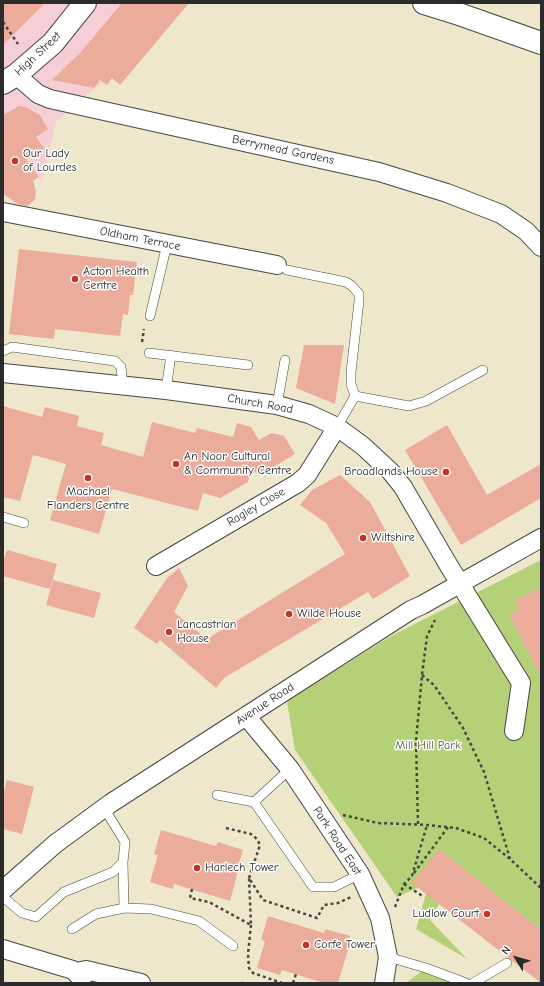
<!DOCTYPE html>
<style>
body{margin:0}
#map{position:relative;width:544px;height:986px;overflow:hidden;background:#eee7cb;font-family:"Comic Neue",sans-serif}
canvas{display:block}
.frame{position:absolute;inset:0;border:4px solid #2b2b2b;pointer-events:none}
.north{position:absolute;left:496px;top:938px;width:40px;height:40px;-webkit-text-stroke:3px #fff;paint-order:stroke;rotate:307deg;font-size:11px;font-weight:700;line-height:16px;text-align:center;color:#2b2b2b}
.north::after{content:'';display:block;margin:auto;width:14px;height:18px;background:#2b2b2b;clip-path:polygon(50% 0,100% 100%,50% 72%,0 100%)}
</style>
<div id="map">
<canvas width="544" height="986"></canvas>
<div class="frame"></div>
<div class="north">N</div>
</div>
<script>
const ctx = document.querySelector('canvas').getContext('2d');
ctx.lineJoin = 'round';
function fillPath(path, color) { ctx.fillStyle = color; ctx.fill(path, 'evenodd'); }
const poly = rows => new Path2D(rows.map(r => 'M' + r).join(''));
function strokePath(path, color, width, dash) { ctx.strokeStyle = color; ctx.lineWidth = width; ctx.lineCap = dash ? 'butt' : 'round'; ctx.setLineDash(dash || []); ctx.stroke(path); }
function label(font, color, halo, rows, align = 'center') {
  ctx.font = font + ' "Comic Neue",sans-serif'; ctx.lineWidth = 3; ctx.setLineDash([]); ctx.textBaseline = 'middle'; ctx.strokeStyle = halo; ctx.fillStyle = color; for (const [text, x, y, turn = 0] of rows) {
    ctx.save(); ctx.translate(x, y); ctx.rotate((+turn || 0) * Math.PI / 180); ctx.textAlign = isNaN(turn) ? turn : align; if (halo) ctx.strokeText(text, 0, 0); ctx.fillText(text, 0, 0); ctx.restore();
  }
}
fillPath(poly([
 [3,3,179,3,107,78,56,122,42,182,3,128]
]), '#f6cfd6');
fillPath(poly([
 [541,560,541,930,479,881,439,904,430,920,467,959,416,929,429,883,397,897,295,750,287,701,391,636],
 [426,968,466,983,406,983]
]), '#b5d177');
fillPath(poly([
 [3,3,45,3,3,45],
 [122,3,189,3,120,85,112,78,107,85,100,80,94,88,52,80,80,53],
 [19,106,25,107,40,115,48,129,36,137,44,148,26,160,39,177,33,181,36,192,35,199,29,205,26,206,18,204,3,194,3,115],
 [19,249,137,262,133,295,130,295,128,315,123,314,120,336,55,329,54,339,9,334],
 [304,345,344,345,335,404,296,388],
 [3,406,42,417,45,407,79,416,77,426,104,433,101,445,143,457,152,422,195,433,197,428,233,437,237,423,251,427,259,440,271,433,284,436,295,454,262,474,251,471,248,482,220,498,203,493,198,511,112,489,99,534,50,520,66,464,33,455,20,501,3,497],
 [447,425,487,495,541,464,541,498,461,545,405,450],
 [340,475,370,502,410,576,373,599,368,592,224,678,216,688,160,640,157,644,134,628,167,578,179,568,188,586,174,612,207,639,345,554,326,523,300,505,312,490],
 [7,550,57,564,50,589,3,576,3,563],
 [53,580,101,593,94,618,46,605],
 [541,587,541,677,509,615,519,610,515,601],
 [7,780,34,787,22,834,3,829,3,796],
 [161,830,216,846,218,842,243,850,239,863,240,864,230,901,174,884,173,889,150,882,158,855,154,854],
 [439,849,541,930,541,983,412,883],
 [268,916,324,933,325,929,350,936,346,950,348,950,338,983,324,983,282,970,280,975,257,968,265,941,261,940]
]), '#ebac9c');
const service = poly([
 [287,270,346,282,352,286,359,294,359,301,351,372,351,384,355,396],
 [150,316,167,244],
 [3,351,12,347,115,361,121,367,123,386],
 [149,353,248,365],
 [166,390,171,355],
 [277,405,285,360],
 [337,427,355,396,409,406,426,401,483,370],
 [3,517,24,523],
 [217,795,254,802,313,887,334,887,360,874],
 [254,802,290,769],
 [123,862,124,908],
 [3,897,22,913,36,917,64,892,113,872,123,862,125,842,104,808],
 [72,929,96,914,124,908,151,909,199,921,233,946],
 [388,957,426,968,466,983],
 [473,983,507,963]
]);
const minor = poly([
 [16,75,38,94,50,99,379,172,447,193,501,214,526,231,541,247],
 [3,212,277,265],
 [3,373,166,390,277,405,309,414,337,427,363,446,391,472,403,487,449,566,521,683,514,731],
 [156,566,298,483,307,475,337,427],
 [246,716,290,769,360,874,380,918,388,957,384,983],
 [3,890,55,844,111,803,411,610,422,605,541,538],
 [3,949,73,970,82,979,81,983],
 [77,972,86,970,141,983]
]);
const secondary = poly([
 [424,3,456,13,541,43]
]);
const primary = poly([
 [3,83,16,75,53,43,85,3]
]);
strokePath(service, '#484743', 10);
strokePath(minor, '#484743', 20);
strokePath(secondary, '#484743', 24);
strokePath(primary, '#484743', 24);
strokePath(poly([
 [3,22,18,44],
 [142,342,144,329],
 [422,675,434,685,463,728,484,772,510,859],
 [343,815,378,823,427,825,456,828,484,838,510,859,541,888],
 [418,824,416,741,422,675,427,636,435,620],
 [226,828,251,834,257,839,260,845,249,878],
 [414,873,448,827],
 [404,884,424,897],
 [192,889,190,898,209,902,251,925,249,878,263,900,317,918,324,905,338,903,351,897],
 [395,907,404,884,412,876,427,825],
 [251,925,248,954,249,968,253,973,282,983],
 [241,983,243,983],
 [293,983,296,974]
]), '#484743', 2.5, [3, 3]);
strokePath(service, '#fff', 9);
strokePath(minor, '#fff', 18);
strokePath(secondary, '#fff', 22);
strokePath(primary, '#fff', 22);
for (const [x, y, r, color] of [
 [15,161,4,"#c8321e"],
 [75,279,4,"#c8321e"],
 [176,464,4,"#c8321e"],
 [446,472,4,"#c8321e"],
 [88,478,4,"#c8321e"],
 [363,538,4,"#c8321e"],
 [289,614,4,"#c8321e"],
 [169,632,4,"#c8321e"],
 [197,868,4,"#c8321e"],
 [487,914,4,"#c8321e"],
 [306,945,4,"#c8321e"]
]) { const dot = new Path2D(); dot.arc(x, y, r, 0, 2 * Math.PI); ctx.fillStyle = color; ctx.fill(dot); strokePath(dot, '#fff', 1.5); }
label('12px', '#2b2b2b', '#fff', [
 ["High Street",38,54,-43],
 ["Berrymead Gardens",283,150,12],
 ["Oldham Terrace",140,239,11],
 ["Church Road",260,404,10],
 ["Ragley Close",256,507,-30],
 ["Avenue Road",265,704,-33],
 ["Park Road East",337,841,57]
]);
label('12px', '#2b2b2b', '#fff', [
 ["Our Lady",23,154],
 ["of Lourdes",23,168],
 ["Acton Health",83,272],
 ["Centre",83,286],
 ["An Noor Cultural",184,457],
 ["& Community Centre",184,471],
 ["Broadlands House",438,472,"right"],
 ["Machael",88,492,"center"],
 ["Flanders Centre",88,506,"center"],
 ["Wiltshire",371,538],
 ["Wilde House",297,614],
 ["Lancastrian",177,625],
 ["House",177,639],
 ["Harlech Tower",205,868],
 ["Ludlow Court",479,914,"right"],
 ["Corfe Tower",314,945]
], 'left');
label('12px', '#545d42', '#fff', [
 ["Mill Hill Park",428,746]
]);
</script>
